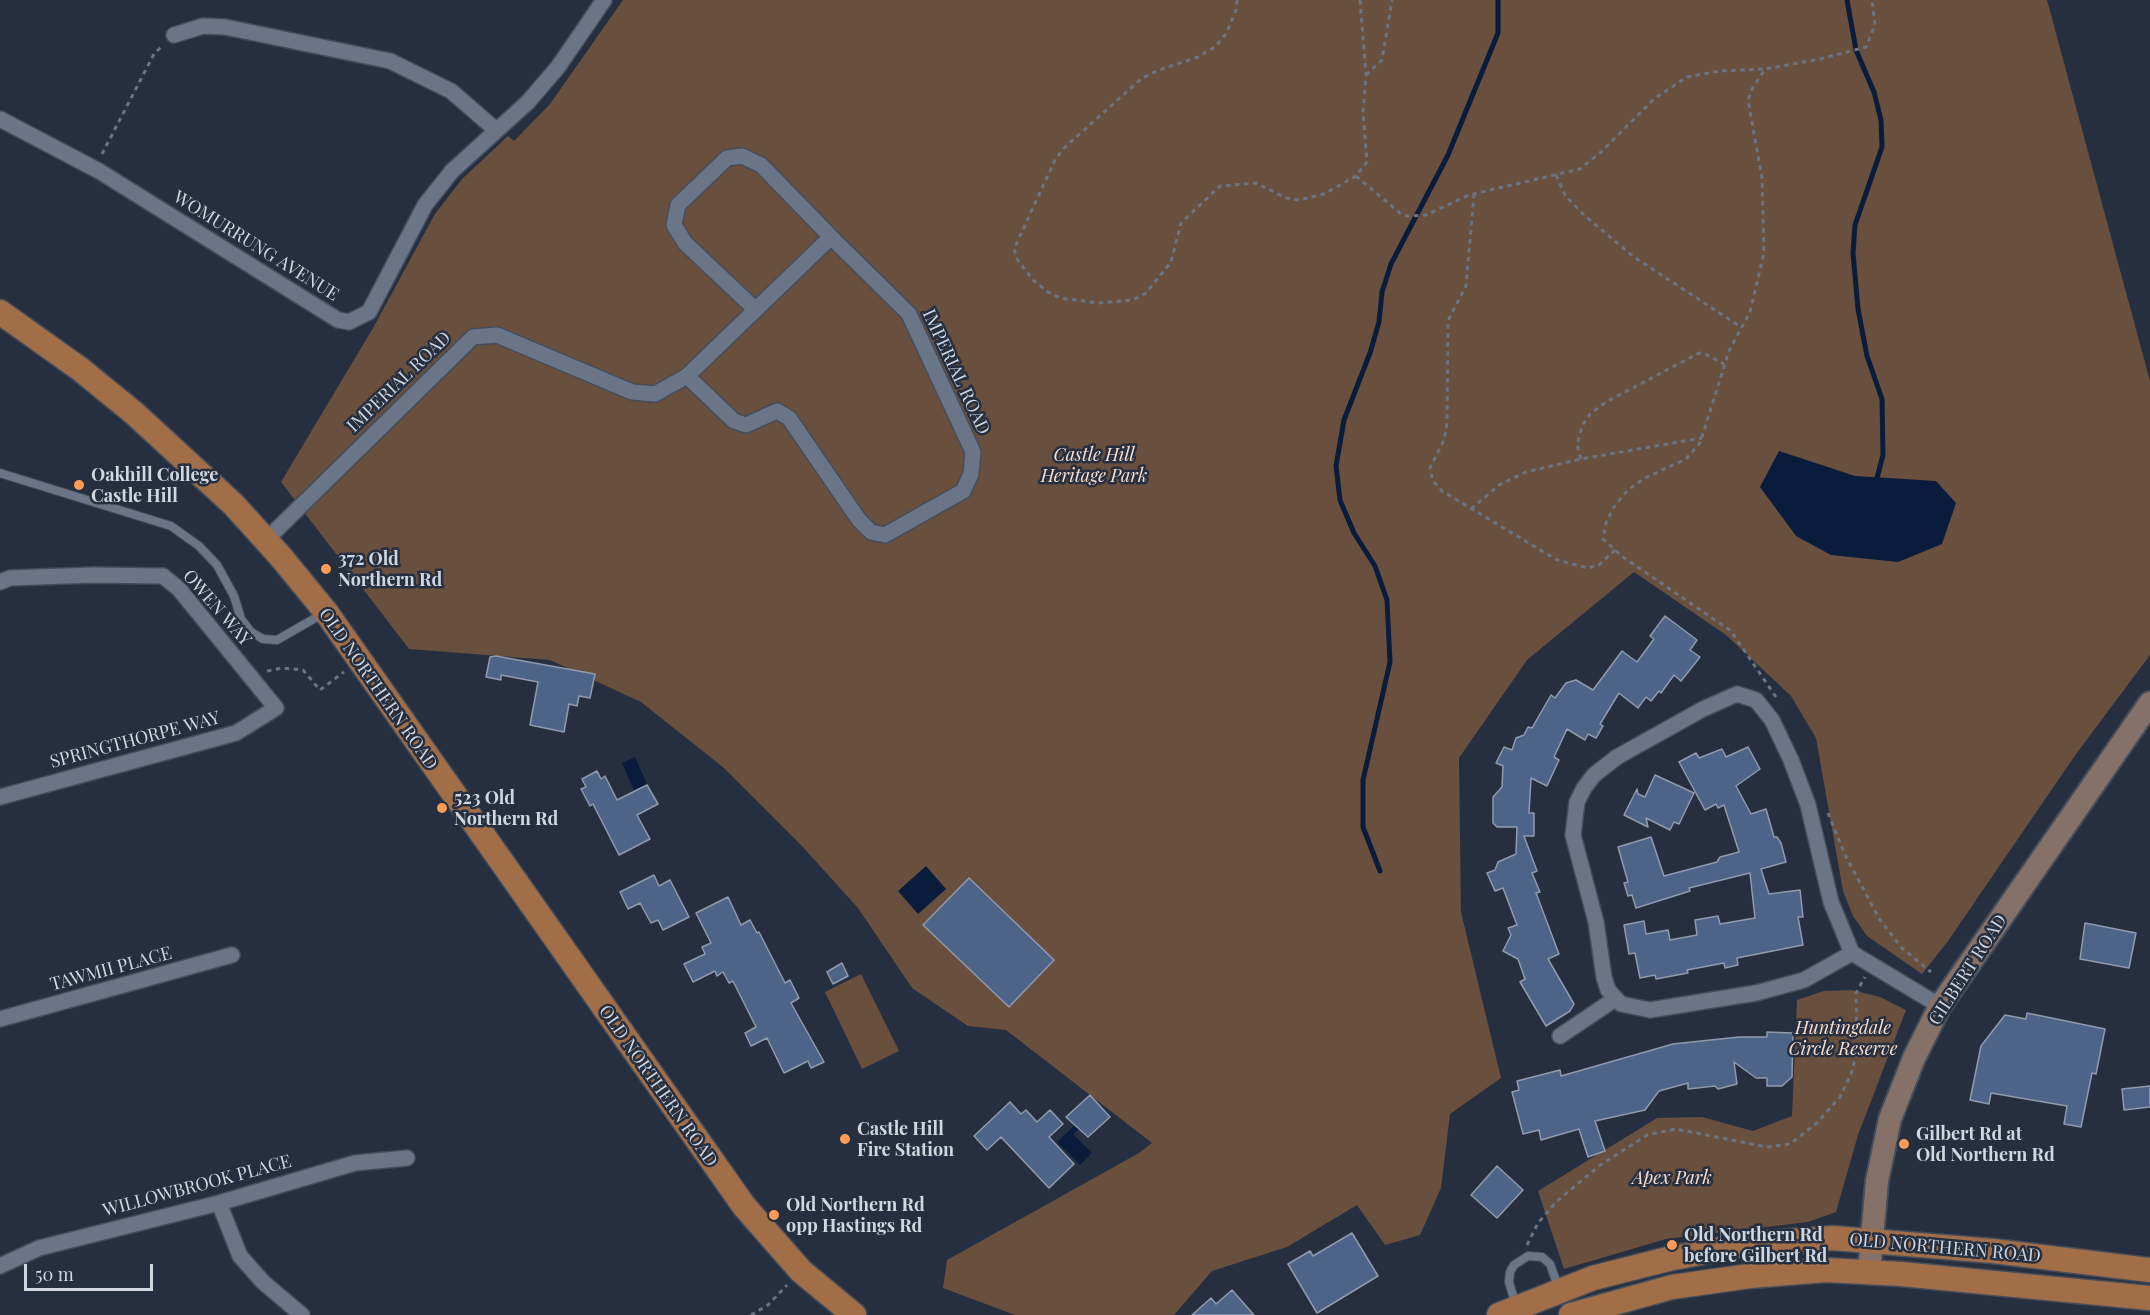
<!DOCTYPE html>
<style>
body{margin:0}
#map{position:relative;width:2150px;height:1315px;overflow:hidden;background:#262f3f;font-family:"Playfair Display",serif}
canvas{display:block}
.scale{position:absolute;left:24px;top:1264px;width:129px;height:27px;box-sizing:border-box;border:3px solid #d1d7e1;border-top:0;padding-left:8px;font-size:18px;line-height:21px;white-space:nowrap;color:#d1d7e1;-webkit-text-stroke:4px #262f3f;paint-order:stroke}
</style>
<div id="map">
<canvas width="2150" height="1315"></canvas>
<div class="scale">50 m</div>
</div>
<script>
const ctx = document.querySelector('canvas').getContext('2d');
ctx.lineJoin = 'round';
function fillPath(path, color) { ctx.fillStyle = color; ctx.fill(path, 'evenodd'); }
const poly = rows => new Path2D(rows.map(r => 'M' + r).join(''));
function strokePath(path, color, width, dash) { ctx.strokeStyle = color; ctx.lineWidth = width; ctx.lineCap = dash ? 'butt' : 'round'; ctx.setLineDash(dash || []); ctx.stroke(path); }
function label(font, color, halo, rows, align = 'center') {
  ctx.font = font + ' "Playfair Display",serif'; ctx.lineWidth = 5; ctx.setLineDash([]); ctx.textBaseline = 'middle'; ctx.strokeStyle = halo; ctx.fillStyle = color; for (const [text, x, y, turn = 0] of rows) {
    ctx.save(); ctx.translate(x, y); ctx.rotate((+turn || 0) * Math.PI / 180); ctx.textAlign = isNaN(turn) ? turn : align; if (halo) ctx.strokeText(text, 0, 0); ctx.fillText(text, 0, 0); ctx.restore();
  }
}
fillPath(poly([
 [623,0,2047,0,2150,381,2150,655,2076,754,1948,941,1922,974,1867,936,1853,916,1843,891,1816,738,1791,696,1726,635,1634,572,1527,660,1459,758,1461,912,1501,1078,1450,1114,1441,1188,1420,1235,1385,1245,1357,1205,1287,1247,1212,1271,1174,1315,1015,1315,943,1288,947,1260,1139,1153,1152,1143,1006,1030,968,1026,912,988,858,908,801,845,724,768,641,702,550,660,409,649,281,482,373,328,435,214,462,179,508,136,514,141,550,104],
 [861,974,899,1051,862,1069,825,992],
 [1852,990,1880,997,1906,1010,1858,1135,1836,1212,1808,1222,1666,1239,1564,1269,1538,1191,1657,1118,1702,1117,1753,1131,1792,1116,1797,1000,1824,991]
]), '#684f3e');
fillPath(poly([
 [1779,451,1855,476,1936,481,1956,503,1942,544,1898,562,1831,555,1796,536,1760,487],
 [635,757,647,784,634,790,622,763],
 [926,866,946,889,918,914,898,891],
 [1075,1125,1079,1129,1073,1134,1092,1153,1080,1165,1057,1142]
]), '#0a1c3c');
strokePath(poly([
 [1847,0,1856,50,1874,92,1881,120,1882,147,1855,225,1853,253,1858,309,1867,356,1882,399,1883,455,1877,478],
 [1380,871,1363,827,1363,780,1390,662,1387,600,1375,566,1354,533,1340,500,1336,466,1344,420,1370,353,1379,322,1382,292,1391,264,1448,155,1498,33,1498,0]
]), '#0a1c3c', 5);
const building = poly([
 [1665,616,1697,640,1690,650,1700,657,1681,681,1674,675,1661,693,1659,691,1651,701,1646,697,1638,708,1619,693,1600,724,1603,726,1596,738,1588,734,1585,740,1567,729,1554,757,1559,760,1547,786,1531,778,1529,813,1534,813,1534,836,1524,836,1537,871,1532,873,1540,892,1536,893,1559,954,1548,959,1574,1004,1570,1011,1546,1026,1520,982,1525,979,1518,959,1503,951,1511,935,1508,928,1517,925,1503,888,1495,891,1487,873,1495,870,1498,862,1516,854,1517,827,1497,827,1493,823,1493,797,1502,787,1503,766,1496,763,1504,747,1512,750,1516,738,1524,735,1528,727,1532,728,1551,695,1555,698,1566,683,1576,680,1593,690,1622,651,1637,662,1654,639,1650,636,1665,616],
 [496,656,595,674,590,698,579,696,577,706,569,704,564,732,530,725,538,682,501,675,501,680,486,677,490,657,496,656],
 [1748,747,1760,769,1736,786,1751,814,1766,809,1774,837,1777,837,1781,843,1786,862,1761,869,1769,894,1800,890,1803,917,1798,917,1803,945,1737,958,1738,965,1725,968,1724,963,1687,970,1688,973,1656,979,1655,975,1640,978,1635,953,1629,954,1624,925,1644,921,1646,934,1668,930,1670,940,1697,935,1695,920,1718,916,1720,924,1755,918,1750,873,1689,888,1690,891,1636,908,1632,895,1628,896,1624,883,1628,882,1618,847,1651,837,1664,876,1717,862,1720,857,1739,852,1724,805,1718,808,1716,804,1705,810,1679,762,1696,753,1699,758,1722,749,1726,757,1748,747],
 [597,771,601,779,605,776,617,800,647,785,658,804,637,815,650,839,619,855,593,804,590,806,581,789,586,787,582,779,597,771],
 [1655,775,1694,793,1679,824,1674,822,1670,830,1646,818,1648,827,1624,815,1637,789,1638,794,1645,797,1655,775],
 [654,875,659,886,670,880,689,917,663,930,658,920,651,923,640,903,628,909,620,892,654,875],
 [969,878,1054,960,1009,1007,923,925,969,878],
 [728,897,741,925,750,920,757,933,759,932,785,983,790,980,799,998,791,1003,824,1062,811,1068,808,1061,784,1073,767,1038,751,1046,745,1033,756,1027,733,981,729,983,723,972,717,976,715,971,693,982,684,964,705,954,702,947,711,943,696,913,728,897],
 [2085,923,2136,933,2129,968,2080,959,2085,923],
 [842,963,848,976,833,984,827,972,842,963],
 [2027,1013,2105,1029,2096,1074,2092,1073,2081,1127,2064,1124,2067,1106,1991,1093,1989,1104,1970,1100,1981,1046,2005,1015,2026,1019,2027,1013],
 [1767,1032,1793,1033,1792,1077,1782,1086,1767,1086,1767,1078,1756,1078,1734,1062,1737,1084,1718,1089,1715,1086,1688,1089,1688,1083,1659,1091,1645,1110,1595,1121,1605,1151,1588,1157,1579,1129,1541,1140,1539,1130,1523,1134,1512,1092,1519,1090,1517,1081,1560,1070,1561,1076,1673,1044,1739,1037,1767,1037,1767,1032],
 [2150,1086,2150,1107,2124,1110,2122,1089,2150,1086],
 [1090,1095,1110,1117,1088,1137,1066,1117,1090,1095],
 [1010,1102,1021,1114,1026,1110,1037,1122,1050,1110,1063,1124,1049,1137,1074,1164,1049,1188,1001,1137,987,1150,974,1136,1010,1102],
 [1497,1166,1523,1190,1497,1218,1471,1195,1497,1166],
 [1352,1233,1378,1276,1317,1313,1288,1264,1310,1251,1313,1256,1352,1233],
 [1232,1290,1254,1315,1192,1315,1211,1298,1216,1304,1232,1290]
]);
fillPath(building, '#4d6388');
strokePath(building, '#909bae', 1.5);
const lane = poly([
 [0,473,171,526,199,546,217,565,234,596,241,619,251,632,263,639,277,640,324,613],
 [1516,1306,1509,1282,1510,1272,1514,1265,1528,1256,1542,1257,1550,1264,1559,1289]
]);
const street = poly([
 [174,35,203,26,225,27,390,61,451,91,496,130],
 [0,119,99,171,338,320,349,322,369,312,425,205,452,171,528,102,558,67,604,0],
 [756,310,685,243,674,225,678,205,727,158,742,156,761,165,831,237],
 [266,540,473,337,497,335,632,392,655,394,687,376,831,237,909,314,973,452,971,474,963,491,885,535,871,532,859,520,789,418,777,411,746,425,734,421,687,376],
 [0,582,10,578,94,575,163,576,179,589,276,708,236,733,0,797],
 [1852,953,1804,980,1756,993,1650,1010,1621,1004,1608,990,1604,977,1596,922,1573,835,1577,802,1584,788,1594,775,1617,757,1703,709,1737,694,1756,700,1772,720,1791,760,1808,805,1831,902,1852,953,1940,1006],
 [0,1019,232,955],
 [1560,1036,1615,999],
 [219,1203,240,1256,263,1282,302,1315],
 [0,1266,39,1248,219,1203,355,1163,407,1158]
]);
const secondary = poly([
 [1869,1272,1877,1181,1890,1119,1914,1058,1940,1006,2150,703]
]);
const primary = poly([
 [0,312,80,369,134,413,234,505,281,557,326,612,744,1206,801,1271,854,1315],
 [1499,1315,1593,1278,1668,1259,1747,1244,1833,1238,1993,1251,2150,1270],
 [1571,1315,1672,1287,1750,1276,1826,1270,1901,1274,2150,1298]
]);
strokePath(lane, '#454d5a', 10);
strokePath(street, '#454d5a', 18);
strokePath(secondary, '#454d5a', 26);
strokePath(primary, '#454d5a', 27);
strokePath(poly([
 [1237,0,1236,10,1226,34,1215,47,1198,57,1159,70,1142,78,1064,148,1055,160,1014,249,1017,259,1033,280,1048,292,1060,298,1098,303,1133,300,1146,293,1171,262,1181,223,1220,186,1256,183,1286,198,1299,200,1324,194,1356,176,1367,162,1363,113,1366,75,1360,0],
 [1366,75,1382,60,1392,0],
 [102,154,154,54,163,45],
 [1556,175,1565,195,1585,216,1634,257,1741,327],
 [1356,176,1400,213,1407,216,1426,215,1469,195,1580,169,1601,152,1654,99,1687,77,1719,71,1765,69],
 [1474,194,1466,286,1448,321,1447,423,1444,440,1430,468,1433,481,1442,491,1557,560,1588,568,1599,565,1615,550],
 [1581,459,1577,445,1582,426,1590,414,1606,402,1699,353,1705,354,1724,364],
 [1471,509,1499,485,1526,472,1581,459,1702,438],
 [267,671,283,668,303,670,320,690,344,672],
 [1776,697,1731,631,1623,557,1603,539,1606,523,1613,508,1627,491,1643,479,1686,459,1700,443,1729,351,1750,312,1764,253,1762,178,1748,100,1752,89,1765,69,1820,59,1866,47,1875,25,1872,0],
 [1828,813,1846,857,1880,920,1902,948,1931,972],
 [1527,1245,1538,1223,1556,1202,1599,1166,1647,1135,1676,1129,1767,1147,1790,1144,1817,1123,1840,1097,1851,1074,1857,1052,1856,993,1865,977],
 [751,1315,768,1305,787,1285]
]), '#6c7482', 3, [4.5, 4.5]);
strokePath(lane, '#6a7587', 8);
strokePath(street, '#6a7587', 15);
strokePath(secondary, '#857168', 22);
strokePath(primary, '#a16e48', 24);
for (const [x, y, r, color] of [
 [79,485,6,"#fe9c57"],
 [326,569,6,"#fe9c57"],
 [442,808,6,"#fe9c57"],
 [845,1139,6,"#fe9c57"],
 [1904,1144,6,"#fe9c57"],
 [774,1215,6,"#fe9c57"],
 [1672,1245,6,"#fe9c57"]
]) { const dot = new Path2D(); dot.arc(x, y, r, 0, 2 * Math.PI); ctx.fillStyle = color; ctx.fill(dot); strokePath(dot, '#262f3f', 2); }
label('18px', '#d1d7e1', '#262f3f', [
 ["WOMURRUNG AVENUE",256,246,32],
 ["IMPERIAL ROAD",956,372,65],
 ["IMPERIAL ROAD",399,382,-44],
 ["OWEN WAY",217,608,49],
 ["OLD NORTHERN ROAD",378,689,55],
 ["SPRINGTHORPE WAY",135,740,-15],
 ["TAWMII PLACE",111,969,-15],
 ["GILBERT ROAD",1968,970,-57],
 ["OLD NORTHERN ROAD",658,1086,55],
 ["WILLOWBROOK PLACE",197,1186,-15],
 ["OLD NORTHERN ROAD",1945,1248,5]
]);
label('italic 18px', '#fadecd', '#262f3f', [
 ["Castle Hill",1094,455],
 ["Heritage Park",1094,476],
 ["Huntingdale",1843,1028],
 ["Circle Reserve",1843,1049],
 ["Apex Park",1672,1178]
]);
label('bold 18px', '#d1d7e1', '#262f3f', [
 ["Oakhill College",91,475],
 ["Castle Hill",91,496],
 ["372 Old",338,559],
 ["Northern Rd",338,580],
 ["523 Old",454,798],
 ["Northern Rd",454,819],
 ["Castle Hill",857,1129],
 ["Fire Station",857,1150],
 ["Gilbert Rd at",1916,1134],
 ["Old Northern Rd",1916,1155],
 ["Old Northern Rd",786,1205],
 ["opp Hastings Rd",786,1226],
 ["Old Northern Rd",1684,1235],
 ["before Gilbert Rd",1684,1256]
], 'left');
</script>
